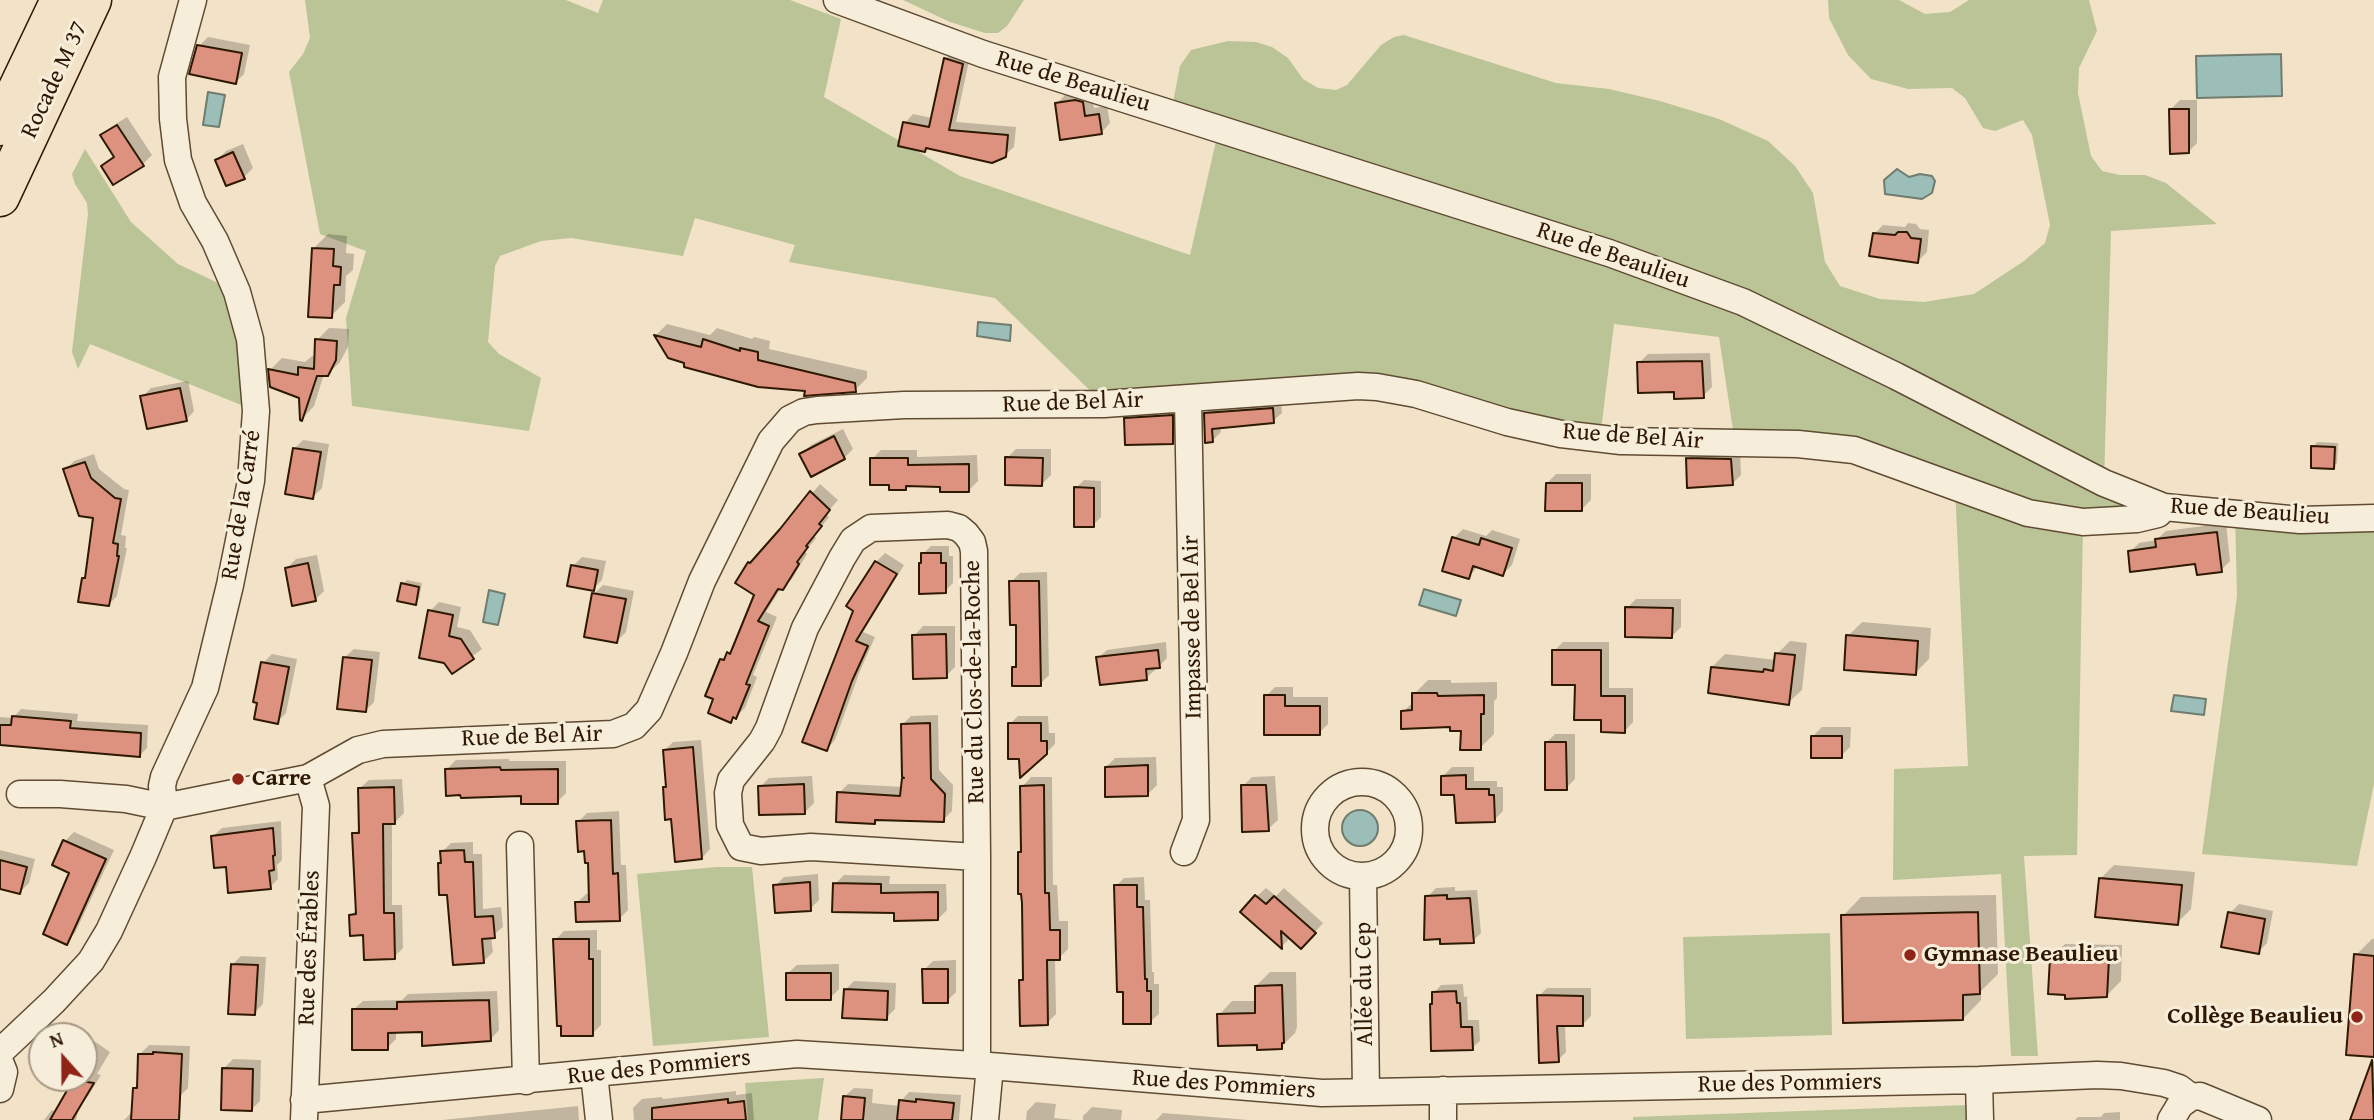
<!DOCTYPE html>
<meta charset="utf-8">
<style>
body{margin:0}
#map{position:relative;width:2374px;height:1120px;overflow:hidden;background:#f2e3c8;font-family:"Gentium Book Plus",serif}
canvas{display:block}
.north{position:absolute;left:28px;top:1022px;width:70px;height:70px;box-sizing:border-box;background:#f7eddb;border:2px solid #a79883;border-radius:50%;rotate:339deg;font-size:19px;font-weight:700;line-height:28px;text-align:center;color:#2e1800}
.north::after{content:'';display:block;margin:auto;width:24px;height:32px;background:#8f2418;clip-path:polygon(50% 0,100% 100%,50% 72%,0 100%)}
</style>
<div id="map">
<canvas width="2374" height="1120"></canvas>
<div class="north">N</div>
</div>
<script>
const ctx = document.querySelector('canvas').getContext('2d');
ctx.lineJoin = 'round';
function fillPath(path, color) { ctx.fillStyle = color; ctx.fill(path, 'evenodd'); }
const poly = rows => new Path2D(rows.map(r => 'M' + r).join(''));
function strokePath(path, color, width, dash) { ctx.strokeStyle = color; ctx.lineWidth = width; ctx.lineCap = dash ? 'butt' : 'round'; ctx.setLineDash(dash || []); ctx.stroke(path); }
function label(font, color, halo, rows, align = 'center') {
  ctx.font = font + ' "Gentium Book Plus",serif'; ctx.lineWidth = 6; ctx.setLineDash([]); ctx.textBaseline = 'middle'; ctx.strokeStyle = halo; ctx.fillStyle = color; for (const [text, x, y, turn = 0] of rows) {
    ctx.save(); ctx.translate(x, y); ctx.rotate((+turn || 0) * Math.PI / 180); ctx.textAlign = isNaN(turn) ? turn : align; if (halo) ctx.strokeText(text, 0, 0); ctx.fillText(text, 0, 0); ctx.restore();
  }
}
fillPath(poly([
 [305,0,566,0,598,13,603,0,790,0,841,19,824,97,960,176,1190,255,1219,128,1171,113,1180,66,1191,50,1228,41,1256,42,1272,47,1288,58,1303,79,1318,88,1336,90,1347,85,1381,45,1394,37,1404,35,1556,83,1609,89,1660,101,1719,119,1768,141,1795,166,1813,193,1825,262,1840,286,1880,299,1924,302,1974,294,2024,261,2045,243,2050,225,2032,135,2023,120,1995,131,1983,128,1965,98,1952,88,1908,89,1871,79,1848,55,1829,18,1828,0,1899,0,1925,14,1950,12,1969,0,2089,0,2097,31,2079,68,2078,93,2091,156,2102,171,2120,175,2145,175,2166,183,2217,224,2111,231,2104,483,2164,507,2083,523,2077,855,2024,856,2038,1056,2011,1056,2001,874,1893,880,1894,769,1968,766,1955,487,1854,450,1735,443,1719,337,1614,324,1600,439,1416,394,1104,404,995,298,789,262,795,245,695,218,683,256,571,238,541,241,500,256,495,266,488,342,499,354,541,378,529,431,352,406,346,318,366,251,320,234,289,72,303,54,310,38],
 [903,0,1024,0,1007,26,998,33,985,33,950,22],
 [85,149,131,222,178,264,237,292,256,411,90,344,78,369,72,352,88,214,87,203,75,184,72,174],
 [2235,515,2374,518,2374,784,2357,866,2202,854,2237,596],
 [717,867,752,867,769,1037,653,1046,637,874],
 [1830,933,1832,1035,1686,1039,1683,937],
 [824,1078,818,1120,748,1120,745,1083],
 [1968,1105,1969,1120,1633,1120,1633,1117]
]), '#bac496');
const water = poly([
 [2281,54,2282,96,2197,98,2196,56,2281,54],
 [208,92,225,95,219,127,203,125,208,92],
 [1897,169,1909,177,1920,174,1932,176,1935,181,1932,193,1922,199,1885,194,1884,180,1897,169],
 [978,322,1011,325,1010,341,977,336,978,322],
 [1424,589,1461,600,1456,616,1419,605,1424,589],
 [489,590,505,594,498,625,483,622,489,590],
 [2174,695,2206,699,2204,715,2171,711,2174,695],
 '1342 828a18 18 0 1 1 36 0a18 18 0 1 1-36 0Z'
]);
fillPath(water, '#9bbeb8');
strokePath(water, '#6f7c6e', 2);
fillPath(poly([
 [208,37,250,45,244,74,235,83,199,46],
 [954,51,970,56,956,122,1016,127,1014,147,1005,155,927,147,924,150,905,123,913,114,932,118,945,59],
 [1085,92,1092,94,1094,108,1107,106,1110,123,1101,133,1057,103,1066,94],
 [2180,100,2197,100,2197,143,2188,152,2171,109],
 [127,117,152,155,143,164,103,166,115,155,102,136,111,127],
 [243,144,253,168,244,177,217,160,226,151],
 [1908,223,1916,224,1920,229,1929,230,1927,252,1918,261,1874,234,1883,225,1905,227],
 [328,234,347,236,346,253,354,254,353,270,346,276,345,302,331,316,314,248],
 [667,324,710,335,717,328,752,339,754,337,770,341,769,349,867,371,867,378,855,390,806,389,686,361,669,356,656,335],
 [329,328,349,329,348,347,340,362,328,374,324,374,314,406,302,419,301,397,270,370,282,358,305,362,312,356,316,356,317,340],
 [1710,353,1712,387,1703,396,1676,391,1639,363,1648,354],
 [188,381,194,411,186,420,142,397,151,388],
 [1281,400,1282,413,1273,421,1220,427,1221,432,1212,441,1206,413,1214,405],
 [1179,408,1180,434,1172,442,1126,419,1134,411],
 [843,429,853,449,844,458,802,454,811,445],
 [303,440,329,444,322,488,313,497,294,449],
 [2317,442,2338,443,2337,463,2333,467,2313,447],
 [1016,449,1051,449,1051,475,1042,484,1007,458],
 [881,450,917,450,917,457,977,455,978,481,969,490,910,484,905,488,872,459],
 [1696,450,1740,450,1741,475,1732,484,1687,459],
 [94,454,99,469,124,489,129,490,121,535,126,536,125,548,127,548,117,596,108,605,83,579,87,575,95,517,65,470,74,461],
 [1556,474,1591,474,1591,500,1582,509,1547,483],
 [1084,480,1101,481,1101,517,1093,525,1076,488],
 [820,484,838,500,826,514,829,517,814,536,816,538,805,552,807,554,792,579,781,588,766,612,777,617,753,675,757,677,745,708,731,721,721,660,734,648,756,594,749,563,759,555],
 [2226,523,2230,561,2221,570,2197,562,2130,552,2139,543,2156,540,2166,531],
 [1463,529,1486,536,1492,530,1520,539,1512,565,1503,574,1478,566,1469,577,1454,538],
 [931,546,949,546,949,556,953,556,953,583,945,591,923,562,923,554],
 [885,553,904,565,863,632,875,637,860,671,835,740,827,749,876,562],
 [317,555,324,591,315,600,287,568,296,559],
 [582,557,606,561,602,580,593,589,573,566],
 [1047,572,1049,675,1040,684,1014,668,1018,664,1018,623,1011,582,1020,573],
 [407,580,422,583,419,599,415,603,403,584],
 [603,585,634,591,626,632,617,641,594,594],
 [1636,599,1681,599,1681,627,1672,636,1627,608],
 [439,602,461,607,457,627,470,630,482,649,452,672,430,611],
 [1862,622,1931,628,1929,659,1915,673,1848,636],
 [923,626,955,626,955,667,946,676,914,636],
 [1790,641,1807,643,1802,690,1788,703,1712,667,1725,654,1776,660,1777,654],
 [1166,642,1167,658,1159,666,1154,666,1155,670,1146,678,1098,658,1107,650],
 [1563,642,1609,642,1609,688,1633,688,1633,722,1625,731,1603,719,1554,651],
 [354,649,380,652,374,702,365,711,344,658],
 [272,654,297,659,286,713,277,722,263,663],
 [1428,680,1451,680,1451,683,1497,682,1497,698,1494,701,1494,734,1480,748,1462,730,1403,712,1414,701,1414,694],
 [1275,687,1293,687,1293,697,1328,697,1328,724,1319,733,1266,696],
 [21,709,78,714,77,721,148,725,147,748,139,756,0,744,0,717,13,718],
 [938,715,939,770,953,785,952,811,943,820,878,818,874,822,839,793,848,784,903,787,905,776,902,725,911,716],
 [1018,716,1048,716,1049,733,1055,733,1055,744,1046,753,1021,757,1010,724],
 [1822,727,1851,727,1850,747,1841,756,1813,736],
 [1555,734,1575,734,1575,779,1566,788,1546,743],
 [701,740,710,849,702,858,673,817,665,788,668,785,664,751,673,742],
 [1156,757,1157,785,1148,794,1106,767,1115,758],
 [509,759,509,761,566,761,566,793,557,802,523,795,447,769,456,760],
 [1452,767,1474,767,1474,781,1497,781,1497,787,1503,787,1503,811,1494,820,1455,794,1443,776],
 [812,776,814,803,805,812,760,787,769,778],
 [1275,776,1278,820,1268,829,1243,786,1252,777],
 [1031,777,1052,777,1053,885,1057,885,1059,921,1068,921,1068,949,1059,958,1055,958,1056,1014,1047,1023,1021,981,1024,977,1023,893,1019,853,1023,849,1022,787],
 [402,779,404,813,395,822,392,822,392,905,402,905,403,948,394,957,365,933,351,915,358,908,354,834,361,827,359,789,369,780],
 [619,811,621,865,626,865,628,910,619,919,577,903,586,894,590,894,589,861,578,822,587,813],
 [281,821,282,860,277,865,278,879,270,887,227,865,213,836,222,828],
 [74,832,114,850,75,933,66,942,72,872,65,841],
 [473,842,473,854,482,854,483,909,501,907,503,927,491,937,493,952,484,961,448,893,439,864,442,861,442,852,451,843],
 [0,850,35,859,29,883,20,892,0,887],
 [2114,865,2195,872,2191,909,2177,923,2100,879],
 [818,874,819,900,810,909,775,886,784,877],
 [844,875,890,876,889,884,946,884,947,910,938,919,895,912,835,884],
 [1144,877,1145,900,1150,900,1152,972,1154,972,1154,984,1159,984,1159,1014,1150,1022,1125,990,1116,886,1124,878],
 [1455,887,1455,891,1477,890,1481,933,1473,941,1442,937,1427,897,1436,888],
 [1266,888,1276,896,1284,888,1323,923,1310,938,1291,937,1282,946,1257,896],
 [1996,895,1998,974,1981,991,1981,1000,1963,1019,1843,916,1861,897],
 [2239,904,2273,911,2267,943,2258,952,2230,913],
 [597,930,597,950,601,950,601,1025,592,1034,555,940,564,931],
 [2372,939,2374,939,2374,1055,2356,955],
 [2065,944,2122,945,2121,981,2107,995,2051,958],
 [241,956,266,957,263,1004,254,1013,232,965],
 [956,960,956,992,947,1001,924,970,933,961],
 [839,964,839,989,830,998,787,974,797,965],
 [1270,972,1296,972,1297,1027,1295,1033,1281,1047,1259,1043,1219,1015,1232,1001,1257,1001,1256,986],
 [854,981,896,983,895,1009,886,1018,845,990],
 [1463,984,1464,997,1467,996,1468,1020,1479,1020,1480,1041,1472,1048,1431,1005,1434,1002,1434,993,1441,985],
 [1547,988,1591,988,1591,1016,1583,1024,1565,1024,1566,1052,1558,1060,1539,996],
 [497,991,499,1030,490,1040,424,1030,396,1031,396,1039,387,1048,353,1010,363,1001,402,1000,408,994],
 [81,1032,110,1052,97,1074,101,1075,88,1096,80,1104,76,1120,44,1120,52,1110,57,1112,73,1083,63,1078,84,1078,84,1036,78,1036],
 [149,1045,190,1046,188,1088,179,1097,170,1120,124,1120,133,1111,134,1088,139,1084,140,1054],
 [233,1059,261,1060,260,1101,251,1110,224,1068],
 [2374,1060,2374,1120,2354,1120,2352,1119],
 [854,1088,873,1089,872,1103,900,1106,901,1101,909,1092,961,1095,959,1120,842,1120,845,1096],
 [736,1091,736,1095,752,1093,754,1120,634,1120,633,1108,642,1099,662,1097,663,1099],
 [1036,1102,1056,1104,1054,1118,1074,1120,1026,1120,1027,1111],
 [578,1106,579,1120,442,1120],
 [1092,1107,1122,1110,1121,1120,1083,1120,1083,1116],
 [2120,1112,2120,1120,2075,1120,2078,1117,2101,1117,2104,1113],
 [1163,1113,1249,1120,1156,1120]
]), '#0003');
const building = poly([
 [197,45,242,53,236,84,189,74,197,45],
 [944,58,963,64,949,130,1008,135,1006,157,992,163,926,148,925,152,898,146,903,122,929,127,944,58],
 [1075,100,1083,102,1085,116,1099,114,1102,134,1060,140,1055,103,1075,100],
 [2169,109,2189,109,2189,153,2170,154,2169,109],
 [117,125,144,166,113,185,101,166,114,157,100,135,117,125],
 [233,152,245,179,226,186,215,160,233,152],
 [1898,232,1907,232,1911,238,1921,239,1918,263,1869,256,1873,233,1895,235,1898,232],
 [312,248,334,249,333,266,341,267,340,285,334,285,332,318,308,317,312,248],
 [654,335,701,347,703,339,740,351,740,348,758,352,758,360,855,383,856,392,804,396,805,391,758,387,684,367,684,363,668,358,654,335],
 [315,339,337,341,336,360,328,376,317,376,302,421,300,420,299,398,270,387,268,369,298,375,298,367,314,369,315,339],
 [1702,361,1704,398,1674,399,1674,392,1638,393,1637,362,1702,361],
 [180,388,187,421,147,429,140,396,180,388],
 [1273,408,1274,423,1212,429,1213,442,1205,443,1204,413,1273,408],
 [1173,415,1173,444,1125,445,1124,418,1173,415],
 [834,436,845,459,811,477,799,454,834,436],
 [2311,446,2335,447,2334,469,2311,468,2311,446],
 [293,448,321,452,313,499,285,494,293,448],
 [1005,457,1043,458,1042,486,1005,485,1005,457],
 [870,458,908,458,908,465,969,464,969,492,940,492,940,487,906,486,906,490,889,490,889,485,870,485,870,458],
 [1686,458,1731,459,1733,485,1687,488,1686,458],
 [85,462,91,478,115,498,121,499,113,543,118,544,117,556,119,556,109,606,78,602,82,578,85,578,93,518,79,516,63,469,85,462],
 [1546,483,1582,483,1582,511,1545,511,1546,483],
 [1074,487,1094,488,1094,527,1074,527,1074,487],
 [810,491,830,510,819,524,822,526,806,546,808,547,797,562,799,564,783,590,778,589,758,621,769,626,746,684,750,685,736,719,733,717,731,723,708,713,713,699,705,696,720,659,724,660,727,652,730,654,754,595,735,583,748,562,750,563,780,529,810,491],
 [2217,532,2222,572,2197,575,2195,564,2130,572,2128,551,2156,547,2155,539,2217,532],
 [1452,537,1479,545,1481,538,1512,548,1503,576,1473,566,1469,579,1442,571,1452,537],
 [921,553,941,553,941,563,946,563,946,593,919,594,919,563,921,563,921,553],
 [875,561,897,574,856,641,868,646,852,681,827,751,802,742,853,611,846,606,875,561],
 [308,563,316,601,292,606,285,568,308,563],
 [571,565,598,570,594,591,567,586,571,565],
 [1009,581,1039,581,1041,686,1012,686,1012,667,1016,667,1016,625,1010,625,1009,581],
 [401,583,419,587,416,605,397,601,401,583],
 [592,593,626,599,617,643,584,637,592,593],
 [1625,607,1673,608,1672,638,1625,637,1625,607],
 [428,610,453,615,449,636,461,639,474,659,452,674,444,663,419,658,428,610],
 [946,634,947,678,913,679,912,635,946,634],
 [1846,635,1918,641,1916,675,1844,670,1846,635],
 [1158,650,1160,668,1146,669,1147,680,1100,685,1096,657,1158,650],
 [1552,650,1601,650,1601,696,1625,696,1625,733,1601,732,1601,720,1574,720,1575,685,1552,685,1552,650],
 [1775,653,1795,655,1789,705,1708,693,1711,667,1763,672,1764,669,1773,671,1775,653],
 [343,657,372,660,366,712,337,709,343,657],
 [261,662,289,667,278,724,254,719,257,703,253,702,261,662],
 [1412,693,1437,693,1438,696,1484,695,1484,714,1481,714,1481,750,1460,750,1461,731,1450,731,1450,727,1401,729,1401,711,1412,710,1412,693],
 [1264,695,1285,695,1285,706,1320,706,1320,735,1264,735,1264,695],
 [12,716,71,721,70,728,141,733,140,757,0,745,0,725,11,725,12,716],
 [930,723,931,779,945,794,944,822,875,820,875,824,836,822,837,792,900,796,902,778,904,778,902,777,901,724,930,723],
 [1008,723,1041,723,1041,741,1047,741,1047,754,1020,778,1019,759,1008,759,1008,723],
 [1811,736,1842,736,1842,758,1811,758,1811,736],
 [1545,742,1566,742,1567,790,1545,790,1545,742],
 [693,747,702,859,675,862,671,819,665,820,663,787,666,787,663,750,693,747],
 [1148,765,1148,796,1105,797,1105,767,1148,765],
 [500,767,501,770,558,769,558,804,521,804,521,796,461,798,460,795,446,796,445,769,500,767],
 [1466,775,1466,789,1489,789,1489,795,1494,795,1495,822,1456,823,1454,795,1441,795,1441,776,1466,775],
 [804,784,805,814,759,815,758,786,804,784],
 [1044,785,1045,893,1049,893,1050,930,1060,930,1060,960,1047,960,1048,1025,1020,1026,1019,980,1023,980,1022,903,1021,894,1018,894,1018,852,1021,852,1020,786,1044,785],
 [1241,785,1266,785,1269,831,1242,832,1241,785],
 [394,787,395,824,383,824,384,913,394,913,395,959,364,960,363,935,350,936,349,915,356,914,352,833,359,833,358,788,394,787],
 [611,820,613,874,618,873,620,921,576,922,575,902,589,902,588,863,585,863,584,851,578,852,576,821,611,820],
 [273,828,275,855,273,856,274,870,269,871,271,889,228,893,226,867,214,868,211,836,273,828],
 [63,840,106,859,67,945,43,934,69,873,52,865,63,840],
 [464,850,465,862,473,862,475,917,493,916,495,938,482,939,484,963,453,965,447,895,439,895,438,863,441,863,440,851,464,850],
 [0,860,27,867,20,894,0,889,0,860],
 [2099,878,2182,885,2178,925,2095,917,2099,878],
 [810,882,811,911,775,913,773,885,810,882],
 [833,883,881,884,881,893,938,892,938,920,894,921,894,913,832,912,833,883],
 [1114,885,1137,885,1137,907,1143,907,1145,979,1147,979,1147,991,1151,991,1151,1024,1123,1024,1123,992,1117,992,1114,885],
 [1255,895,1266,904,1274,896,1316,933,1301,949,1281,931,1282,949,1240,912,1255,895],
 [1447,895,1447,899,1470,898,1474,943,1440,944,1440,939,1424,940,1425,896,1447,895],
 [1978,912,1980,994,1963,995,1963,1020,1843,1023,1841,915,1978,912],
 [2228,912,2265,919,2259,954,2221,947,2228,912],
 [553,939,589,939,589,959,593,959,593,1036,561,1036,561,1026,557,1026,553,939],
 [2354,954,2374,956,2374,1057,2346,1055,2354,954],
 [2050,957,2109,959,2107,997,2065,999,2065,995,2048,994,2050,957],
 [231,964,258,965,255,1015,228,1014,231,964],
 [922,969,948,969,948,1003,923,1003,922,969],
 [786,973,831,973,831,1000,786,1000,786,973],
 [1282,985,1284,1043,1282,1043,1282,1049,1257,1050,1257,1045,1218,1046,1217,1014,1255,1013,1255,986,1282,985],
 [844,989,888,991,887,1020,842,1018,844,989],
 [1456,991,1457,1003,1460,1003,1461,1027,1472,1027,1473,1050,1431,1051,1430,1004,1432,1004,1432,992,1456,991],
 [1537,995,1583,996,1583,1026,1557,1026,1559,1062,1539,1063,1537,995],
 [489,1000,491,1041,422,1046,422,1032,388,1033,388,1050,352,1050,352,1009,397,1009,397,1002,489,1000],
 [153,1052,182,1054,179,1120,131,1120,133,1088,137,1088,138,1054,153,1054,153,1052],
 [2372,1060,2374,1120,2350,1120,2372,1060],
 [222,1068,253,1069,252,1111,221,1110,222,1068],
 [73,1080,94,1083,72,1120,50,1120,73,1080],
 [843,1096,865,1098,863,1120,841,1120,843,1096],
 [728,1099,728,1103,744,1101,746,1120,652,1120,652,1108,728,1099],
 [916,1099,954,1103,952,1120,897,1120,899,1100,916,1102,916,1099]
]);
fillPath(building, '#dd917f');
strokePath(building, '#2e1800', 2);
const minor = poly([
 [837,0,983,54,1609,253,1743,302,1896,376,2104,483,2164,507,2300,520,2374,518],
 '1315 829a47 47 0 1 1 94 0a47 47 0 1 1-94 0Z',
 [20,794,60,794,126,799,164,807,308,778,358,750,383,744,613,734,634,726,649,710,674,653,702,581,771,441,790,419,804,412,817,410,904,405,1104,404,1358,386,1377,387,1416,394,1507,422,1561,434,1621,441,1798,444,1854,450,2028,513,2083,522,2137,519,2158,514,2164,507],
 [520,845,526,1081],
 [1184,852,1196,820,1188,399],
 [977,857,811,847,761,851,741,847,730,825,728,793,731,780,762,741,769,728,805,628,842,558,853,540,871,528,948,525,959,528,966,534,972,542,974,551,977,857,977,1065],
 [1363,877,1366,1092],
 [0,1052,54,1001,91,961,109,931,143,857,164,807,162,786,164,777,205,688,230,585,251,481,256,411,250,339,237,292,215,241,193,203,178,160,173,119,172,77,193,0],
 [0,1062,4,1072,0,1089],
 [594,1074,599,1120],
 [1979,1080,1980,1120],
 [304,1100,797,1054,990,1066,1322,1093,1979,1080,2097,1075,2121,1076,2164,1083,2179,1088,2191,1097],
 [304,1120,316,806,308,778],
 [985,1120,990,1066],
 [1443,1120,1443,1090],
 [2171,1120,2180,1105,2191,1097,2200,1096,2258,1120]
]);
const highway = poly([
 [0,126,60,0],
 [0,197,92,0]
]);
strokePath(minor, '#5f4b32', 29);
strokePath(highway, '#2e1800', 41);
strokePath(minor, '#f7eddb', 26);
strokePath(highway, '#f2e3c8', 38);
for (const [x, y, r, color] of [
 [238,779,7,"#8f2418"],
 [1910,955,7,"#8f2418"],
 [2357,1017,7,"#8f2418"]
]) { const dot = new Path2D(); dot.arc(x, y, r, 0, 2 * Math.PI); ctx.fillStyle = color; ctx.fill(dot); strokePath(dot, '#f7eddb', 2.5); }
label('24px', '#2e1800', '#f7eddb', [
 ["Rocade M 37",55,80,-65],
 ["Rue de Beaulieu",1073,82,17],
 ["Rue de Beaulieu",1613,256,19],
 ["Rue de Bel Air",1073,403,-2],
 ["Rue de Bel Air",1633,437,4],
 ["Rue de la Carré",242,505,-81],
 ["Rue de Beaulieu",2250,512,4],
 ["Impasse de Bel Air",1193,627,-91],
 ["Rue du Clos-de-la-Roche",975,682,-91],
 ["Rue de Bel Air",532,737,-2],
 ["Rue des Érables",310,948,-88],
 ["Allée du Cep",1365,984,-91],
 ["Rue des Pommiers",659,1068,-6],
 ["Rue des Pommiers",1790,1084,-1],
 ["Rue des Pommiers",1224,1085,4]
]);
label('bold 24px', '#2e1800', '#f7eddb', [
 ["Carre",252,779],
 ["Gymnase Beaulieu",1924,955],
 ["Collège Beaulieu",2343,1017,"right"]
], 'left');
</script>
